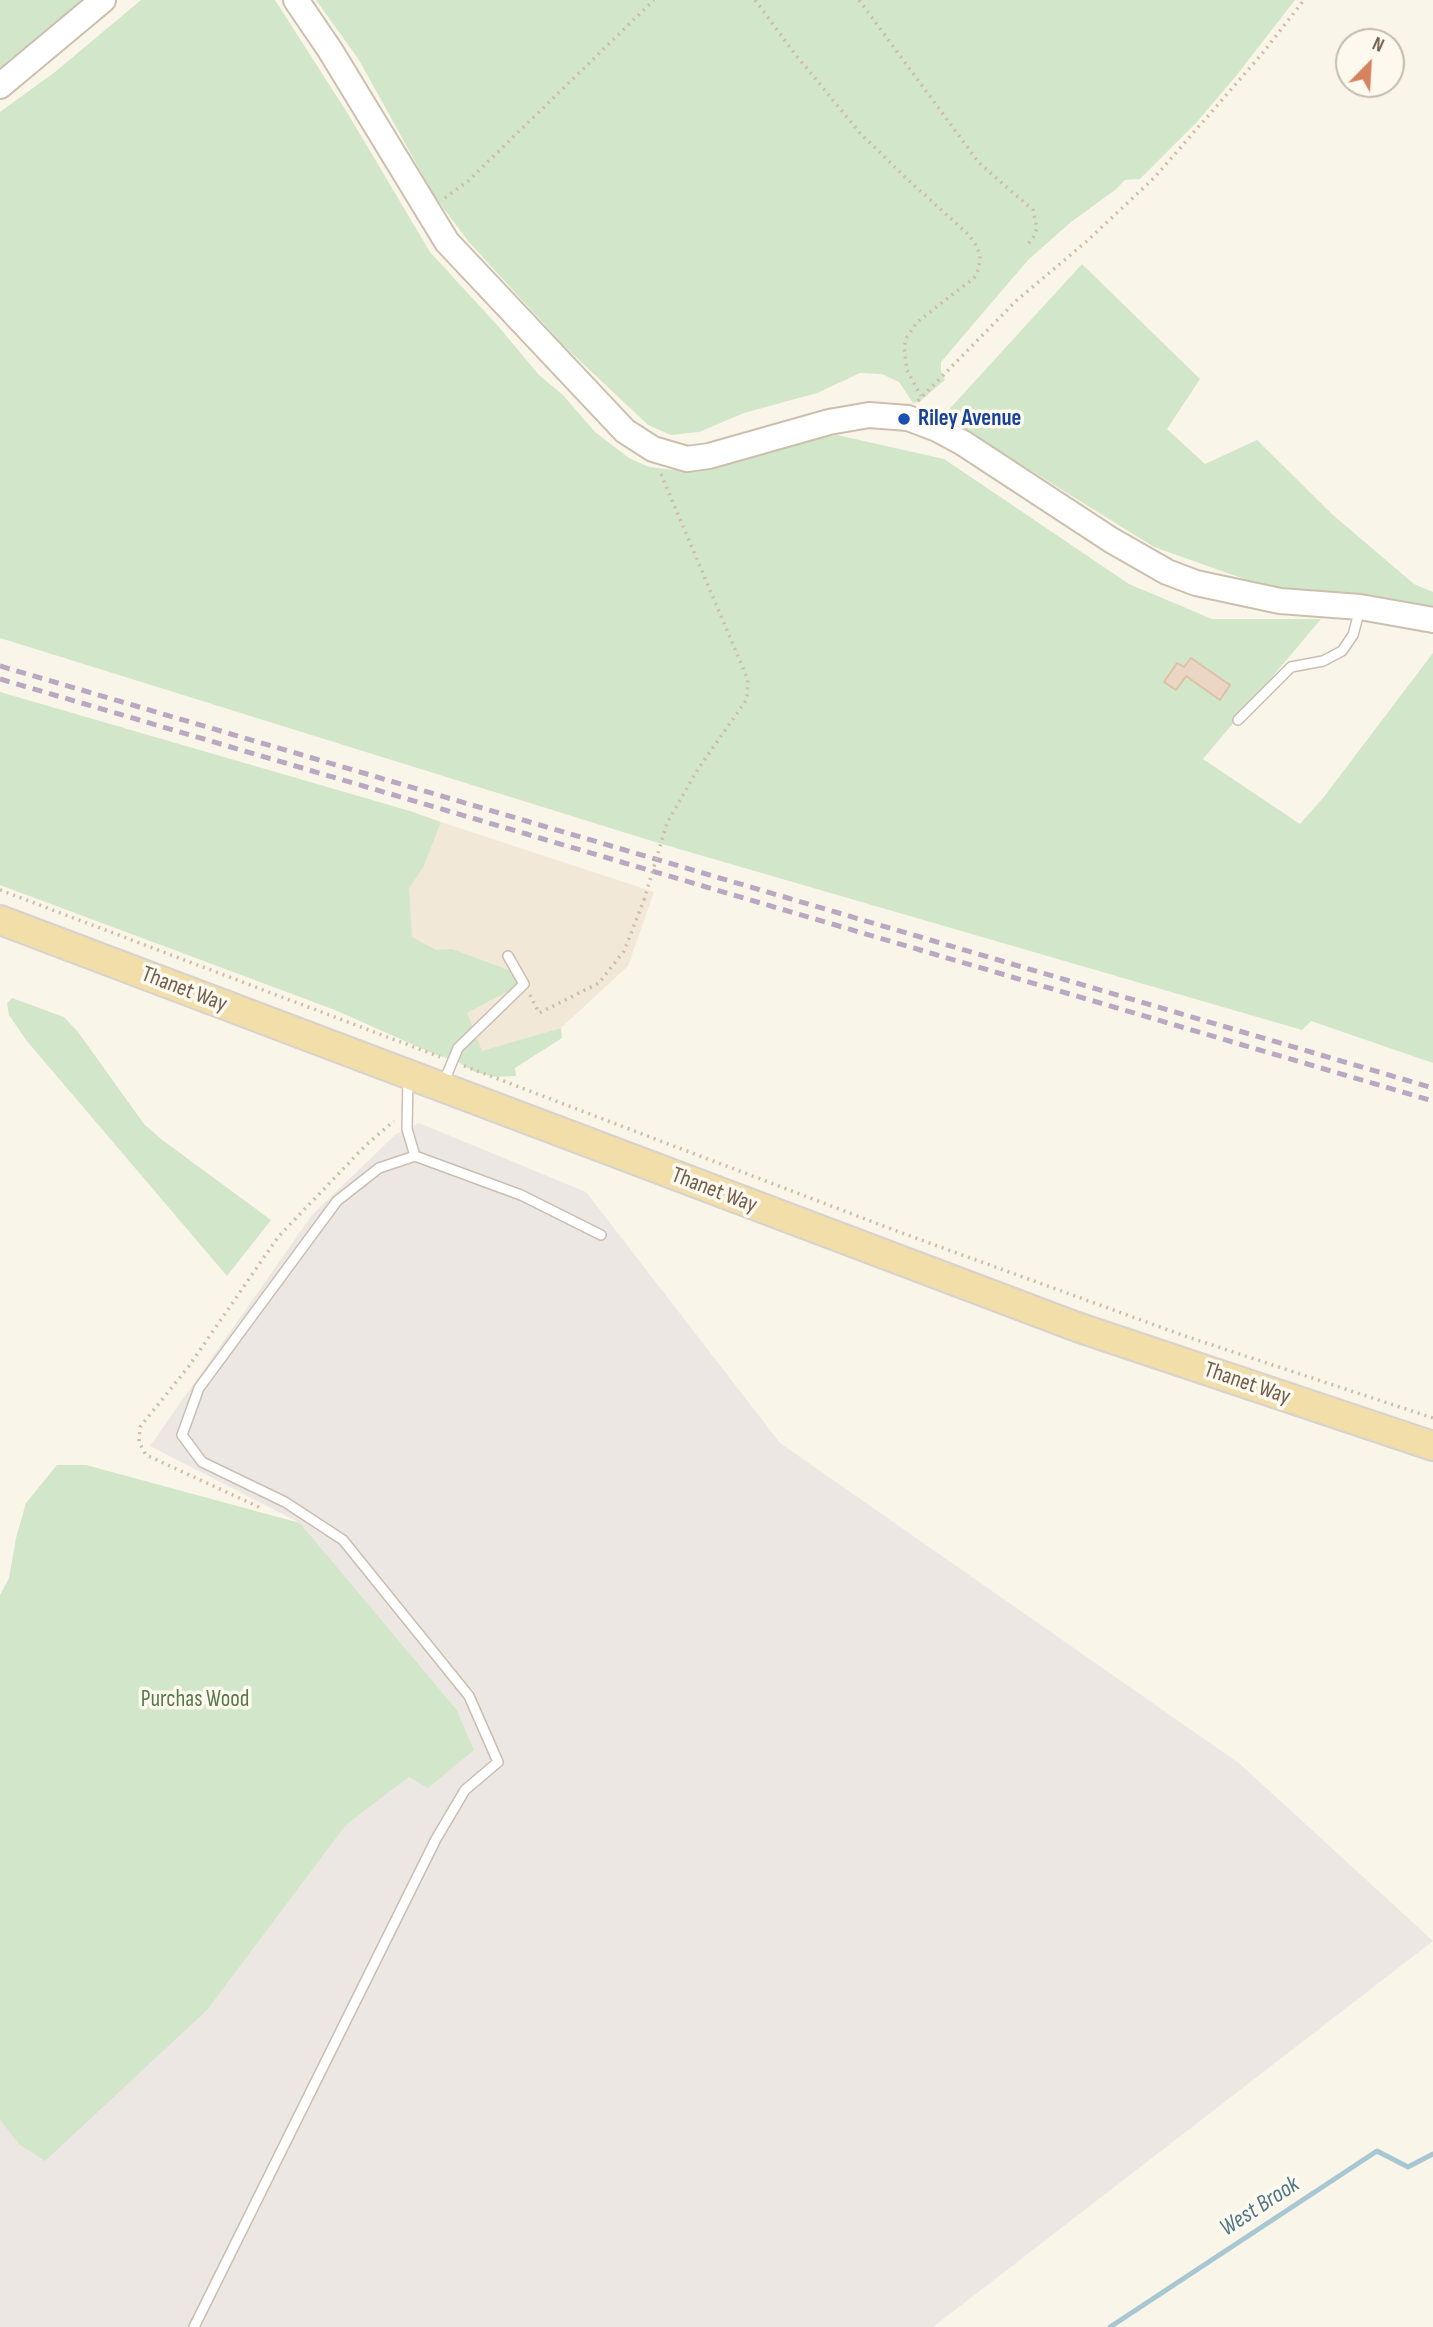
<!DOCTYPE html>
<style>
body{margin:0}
#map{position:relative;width:1433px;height:2327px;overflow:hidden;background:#faf5e9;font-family:"Sofia Sans Condensed",sans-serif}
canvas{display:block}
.north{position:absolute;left:1335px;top:28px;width:70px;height:70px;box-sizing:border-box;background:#fdf9ef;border:2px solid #c5bbaf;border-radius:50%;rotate:24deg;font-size:19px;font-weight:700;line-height:28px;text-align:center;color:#725f50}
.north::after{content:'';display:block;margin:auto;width:24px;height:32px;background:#d6845d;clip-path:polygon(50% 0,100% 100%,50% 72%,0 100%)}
</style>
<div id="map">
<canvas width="1433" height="2327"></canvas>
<div class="north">N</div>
</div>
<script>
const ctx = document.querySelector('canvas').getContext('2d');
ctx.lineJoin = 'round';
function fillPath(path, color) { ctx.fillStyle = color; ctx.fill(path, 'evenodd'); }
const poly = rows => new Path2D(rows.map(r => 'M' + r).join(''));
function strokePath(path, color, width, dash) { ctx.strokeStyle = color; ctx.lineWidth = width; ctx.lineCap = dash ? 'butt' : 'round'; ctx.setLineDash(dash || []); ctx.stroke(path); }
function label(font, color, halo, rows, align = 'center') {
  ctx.font = font + ' "Sofia Sans Condensed",sans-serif'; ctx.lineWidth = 7; ctx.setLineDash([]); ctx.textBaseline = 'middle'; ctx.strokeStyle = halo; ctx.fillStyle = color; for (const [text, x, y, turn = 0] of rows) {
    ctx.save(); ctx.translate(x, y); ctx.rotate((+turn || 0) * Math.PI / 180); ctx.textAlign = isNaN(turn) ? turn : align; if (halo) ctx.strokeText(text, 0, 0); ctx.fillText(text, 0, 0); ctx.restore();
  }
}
fillPath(poly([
 [441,822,654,892,628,966,561,1028,482,1052,379,922,424,866]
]), '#f1e8d8');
fillPath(poly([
 [419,1123,586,1192,780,1443,1240,1764,1433,1941,933,2327,0,2327,0,2120,19,2144,208,2009,346,1825,409,1777,474,1750,457,1710,300,1523,150,1446,312,1215,396,1134]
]), '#ece7e2');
fillPath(poly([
 [0,0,86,0,0,71],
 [141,0,275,0,348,114,430,252,498,326,539,375,563,395,595,432,629,458,649,467,673,470,688,468,806,440,837,435,944,459,1129,584,1212,619,1321,619,1203,759,1300,824,1323,798,1433,653,1433,1063,1311,1021,1302,1030,655,842,0,638,0,112,55,72],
 [1191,658,1229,685,1186,676,1176,690,1164,682,1177,663,1184,667],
 [316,0,1295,0,1236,76,1197,122,1140,179,1125,180,1115,190,1071,222,1028,260,941,362,941,371,945,380,919,402,913,403,899,382,882,374,860,373,817,393,744,413,699,432,671,435,648,425,562,344,468,241,433,194,359,60],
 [1082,264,1200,379,1167,429,1205,464,1257,440,1333,515,1414,584,1433,592,1433,607,1275,590,1154,547,943,416],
 [0,692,410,811,441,822,424,866,409,888,412,937,436,950,452,949,511,971,519,982,514,988,467,1013,482,1051,561,1028,562,1038,515,1068,516,1076,495,1077,475,1072,458,1062,434,1054,335,1010,0,885],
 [12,998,64,1017,78,1032,144,1124,161,1139,271,1220,227,1276,26,1040,9,1015,7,1003],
 [57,1465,86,1465,300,1523,457,1710,474,1750,428,1788,409,1777,346,1825,208,2009,45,2161,19,2144,0,2120,0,1595,9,1578,16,1538,26,1503]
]), '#d2e6c9');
strokePath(poly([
 [1110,2327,1377,2151,1408,2167,1433,2154]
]), '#a7c7d2', 5);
const building = poly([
 [1191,658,1230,685,1220,700,1186,676,1176,690,1164,682,1177,663,1184,667,1191,658]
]);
fillPath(building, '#ead6c2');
strokePath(building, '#ddc1a6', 2);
const service = poly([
 [1238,720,1291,667,1323,661,1342,651,1353,635,1360,609],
 [408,1077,407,1129,415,1156,521,1195,601,1235],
 [443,1084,458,1048,524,984,508,956],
 [194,2327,436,1839,465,1790,498,1762,469,1696,343,1540,285,1502,202,1462,182,1435,199,1388,337,1201,379,1168,415,1156]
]);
const secondary = poly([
 [296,0,330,50,447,242,625,431,653,449,687,459,709,456,829,422,869,415,908,418,937,429,963,443,1111,540,1167,572,1196,583,1280,601,1360,607,1433,620],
 [0,86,103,0]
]);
const primary = poly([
 [0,920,1077,1327,1433,1446]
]);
strokePath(service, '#cbbeb0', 12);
strokePath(secondary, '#cdbfae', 28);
strokePath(primary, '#d8d2ce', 32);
strokePath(poly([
 [755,0,795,54,860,133,907,179,969,235,977,247,980,256,979,268,974,278,917,322,907,337,904,347,907,370,921,396],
 [859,0,979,163,1033,210,1037,228,1033,238,1027,245],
 [445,198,468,181,654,0],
 [918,401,1016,301,1087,241,1154,178,1261,55,1304,0],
 [661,474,748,680,747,699,698,769,667,823],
 [0,890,440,1057],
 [530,995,539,1013,599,983,624,951,644,900],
 [464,1066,902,1233,1185,1336,1433,1418],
 [259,1507,146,1455,139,1442,140,1427,189,1366,278,1237,366,1145,394,1121]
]), '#d1bca7', 3.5, [2, 5]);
strokePath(service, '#fff', 9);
strokePath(secondary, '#fff', 24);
strokePath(primary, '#f1dea9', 28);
strokePath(poly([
 [0,666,1433,1088],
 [0,679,1433,1101]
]), '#baa8c3', 5, [10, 7]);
strokePath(poly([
 [644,900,667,823]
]), '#d1bca7', 3.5, [2, 5]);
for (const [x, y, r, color] of [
 [904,419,7,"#1a4fb4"]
]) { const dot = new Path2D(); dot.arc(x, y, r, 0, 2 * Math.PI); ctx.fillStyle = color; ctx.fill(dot); strokePath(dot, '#fdf9ef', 2.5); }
label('bold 23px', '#164399', '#fdf9ef', [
 ["Riley Avenue",918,419]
], 'left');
label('23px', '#725f50', '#fdf9ef', [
 ["Thanet Way",184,990,21],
 ["Thanet Way",714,1191,21],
 ["Thanet Way",1247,1384,19]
]);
label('23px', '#557b4c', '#fdf9ef', [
 ["Purchas Wood",195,1700]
]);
label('italic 24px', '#4f7989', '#fdf9ef', [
 ["West Brook",1260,2207,-33]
]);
</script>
